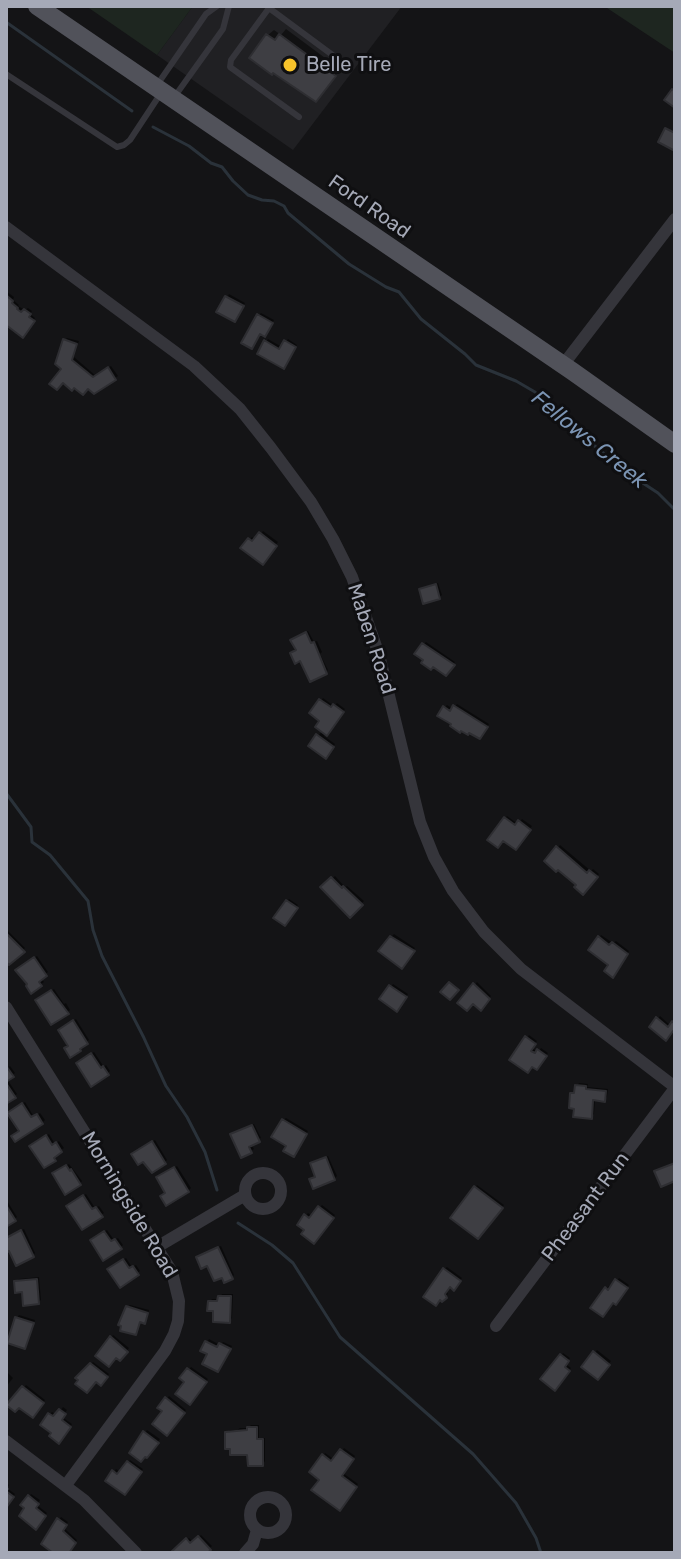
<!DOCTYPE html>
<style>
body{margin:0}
#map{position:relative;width:681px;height:1559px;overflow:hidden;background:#141416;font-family:Rubik,sans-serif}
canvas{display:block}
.frame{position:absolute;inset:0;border:8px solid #a5a9b7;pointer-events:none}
</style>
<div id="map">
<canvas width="681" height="1559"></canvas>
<div class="frame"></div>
</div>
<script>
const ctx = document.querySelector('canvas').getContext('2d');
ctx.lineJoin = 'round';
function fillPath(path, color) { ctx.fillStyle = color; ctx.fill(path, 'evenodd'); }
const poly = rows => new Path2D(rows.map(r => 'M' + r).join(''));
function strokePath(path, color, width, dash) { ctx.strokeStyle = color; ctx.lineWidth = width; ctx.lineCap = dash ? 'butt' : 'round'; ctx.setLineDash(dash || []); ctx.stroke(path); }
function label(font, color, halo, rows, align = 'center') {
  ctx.font = font + ' Rubik,sans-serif'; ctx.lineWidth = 6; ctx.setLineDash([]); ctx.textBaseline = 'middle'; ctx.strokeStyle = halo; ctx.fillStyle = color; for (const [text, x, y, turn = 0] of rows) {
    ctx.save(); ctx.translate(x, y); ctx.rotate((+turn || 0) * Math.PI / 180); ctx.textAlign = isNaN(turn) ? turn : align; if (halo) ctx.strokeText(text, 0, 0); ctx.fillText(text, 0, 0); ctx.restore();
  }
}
fillPath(poly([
 [193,6,402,6,293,150,157,55]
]), '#202023');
fillPath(poly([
 [86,6,193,6,157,55],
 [604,6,675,6,675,53]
]), '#1e2620');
fillPath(poly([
 [286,29,340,69,322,94,268,35,274,30,281,35],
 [6,291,14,297,13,300,19,305,18,306,25,310,28,308,32,311,30,314,35,318,25,333,6,325],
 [229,294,245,303,237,317,219,311],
 [261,313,274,320,267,332,259,315],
 [67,338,79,341,74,357,96,376,111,366,118,376,95,392,64,369,65,340],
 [268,339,282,347,288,339,297,345,286,364,266,342],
 [263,531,278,542,265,560,243,548,252,537,256,540],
 [438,583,442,595,439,597,422,589,424,587],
 [308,631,314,642,317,641,322,652,320,654,328,670,326,672,298,650,295,637],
 [426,642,455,662,448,671,426,660,424,644],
 [323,698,334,706,337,703,345,709,324,736,335,744,328,754,318,736,323,730,322,720,312,713],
 [457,704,489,724,482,734,469,730,444,708,447,705,453,709],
 [507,816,518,824,522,819,532,826,518,845,505,818],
 [560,845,591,871,593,869,599,874,583,892,579,885,547,861],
 [335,876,345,887,347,886,364,901,350,915,323,887],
 [289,899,298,905,287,921,287,901],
 [6,929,25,948,9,963,6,959],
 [394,934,415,948,404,964,391,937],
 [601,935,613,943,616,941,629,951,616,973,599,938],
 [37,956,48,972,41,978,44,982,32,991,20,968],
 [477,982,491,996,481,1008,473,1002,460,1003],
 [393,984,408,994,399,1007,382,999],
 [54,989,64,1004,66,1003,70,1010,52,1023,40,998],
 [660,1016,671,1026,675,1021,675,1030,652,1026],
 [76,1019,89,1040,81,1045,83,1047,80,1050,70,1045,62,1028],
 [529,1035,537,1041,532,1048,538,1052,541,1048,548,1053,539,1065,512,1059],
 [94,1052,104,1067,106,1065,110,1071,107,1074,81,1061],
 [10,1066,15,1073,7,1079,17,1094,6,1102,6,1069],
 [579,1083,588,1084,587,1087,608,1089,607,1097,604,1099,595,1099,594,1114,591,1117,572,1094],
 [25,1102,34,1117,40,1113,45,1120,42,1123,12,1111],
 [286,1118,308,1131,296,1152,289,1145,283,1120],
 [254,1124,261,1138,251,1144,254,1149,251,1151,242,1156,235,1132],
 [49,1134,55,1144,59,1141,64,1148,55,1154,57,1157,54,1159,34,1144],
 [155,1140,167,1160,165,1162,136,1152],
 [328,1156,337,1176,334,1179,312,1180,317,1176,314,1161],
 [69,1164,82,1181,80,1184,57,1171],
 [177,1166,191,1188,188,1191,167,1193,161,1175],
 [477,1185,504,1205,477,1236,475,1188],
 [86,1194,95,1208,99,1206,104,1213,101,1215,71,1204],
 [6,1199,17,1217,6,1225],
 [322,1205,335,1215,314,1241,307,1230,299,1224,308,1213,312,1216],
 [24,1229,35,1253,33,1256,10,1248,6,1250,6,1238],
 [107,1230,114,1240,118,1238,123,1245,121,1247,95,1238],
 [221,1246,234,1275,232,1278,223,1275,201,1255],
 [126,1258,132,1267,136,1265,140,1271,121,1285,112,1267],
 [447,1267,462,1278,456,1286,450,1285,446,1290,448,1294,442,1299,444,1269],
 [39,1277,41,1300,38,1302,16,1281,19,1279],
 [619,1278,629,1285,618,1300,606,1289,609,1286,611,1288],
 [222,1294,233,1294,232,1318,230,1321,215,1309,210,1302,212,1299,219,1299],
 [130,1305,149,1310,147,1319,144,1321,141,1320,135,1333,128,1307],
 [19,1315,35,1320,25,1347,17,1318],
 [113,1335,129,1348,120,1359,116,1355,97,1356],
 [209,1339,220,1345,223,1342,232,1346,220,1368,209,1353,203,1350],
 [597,1350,611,1361,598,1377,584,1366],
 [563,1353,570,1358,566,1364,571,1368,555,1388,543,1378],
 [93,1362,109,1374,101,1384,96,1380,78,1377],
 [191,1367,208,1379,192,1400,187,1382,182,1378],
 [6,1371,13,1378,6,1387],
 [26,1385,45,1400,33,1416,19,1405,9,1405],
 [169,1396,186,1410,167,1434,164,1411,160,1407],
 [63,1407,67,1410,62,1417,72,1424,62,1439,50,1414,52,1412,57,1415],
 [251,1425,259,1425,259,1438,265,1438,265,1461,263,1464,227,1433,230,1430,237,1430,240,1428,248,1428],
 [147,1430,160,1439,149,1453,139,1440],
 [344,1448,355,1456,343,1473,358,1484,342,1506,323,1456,325,1453,335,1460],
 [130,1460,143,1469,128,1490,108,1480,116,1469,121,1472],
 [6,1483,9,1485,7,1488,15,1494,6,1506],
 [31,1494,40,1500,37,1505,47,1513,38,1525,27,1508,23,1505],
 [61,1517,68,1522,64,1528,77,1540,68,1553,57,1553,43,1543],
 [201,1535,212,1546,204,1553,172,1553,189,1538,193,1542]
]), '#0007');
strokePath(poly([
 [6,22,132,111],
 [153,127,189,146,211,163,222,167,233,181,248,195,262,200,274,201,284,206,288,213,349,264,386,287,399,292,421,319,465,354,476,365,516,381,535,392,575,430,629,474,658,493,675,510],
 [6,793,31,827,32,842,50,855,88,901,93,930,102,956,144,1038,166,1086,187,1117,205,1152,217,1190],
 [238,1223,272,1245,293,1263,340,1337,473,1454,516,1503,536,1538,541,1553]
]), '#2a323a', 3);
const building = poly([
 [266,34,275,40,279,34,336,76,316,102,273,73,272,75,249,58,266,34],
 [672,89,675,91,675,108,664,100,672,89],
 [665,128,675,133,675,151,658,142,665,128],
 [6,295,13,301,12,303,18,308,17,309,21,312,24,309,31,314,29,317,35,321,23,338,6,325,6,295],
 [225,296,244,306,235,322,216,312,225,296],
 [257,314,273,323,265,337,260,334,252,349,241,343,257,314],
 [63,339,77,344,72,360,93,377,108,367,116,380,94,394,88,389,83,395,74,388,72,391,63,383,57,390,49,384,61,369,55,364,63,339],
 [264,340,279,349,284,340,296,347,284,369,257,354,264,340],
 [259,532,277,546,263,565,240,548,248,538,252,541,259,532],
 [436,584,440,599,423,604,419,589,436,584],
 [306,632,311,643,314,642,327,674,310,682,300,661,295,664,290,653,296,650,290,640,306,632],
 [422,643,455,665,446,676,433,667,431,670,421,663,423,660,414,654,422,643],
 [319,699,331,707,333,704,344,712,327,736,315,727,319,721,309,713,319,699],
 [453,705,488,727,480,739,469,733,468,735,461,731,460,733,450,726,451,724,437,716,443,706,450,711,453,705],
 [316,734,334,747,326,759,308,746,316,734],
 [504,817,515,825,518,820,531,830,516,850,503,841,498,848,487,840,504,817],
 [556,846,587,873,589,870,598,877,583,895,574,887,576,885,558,870,556,872,544,861,556,846],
 [331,877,342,888,343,886,363,905,350,918,320,887,331,877],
 [286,900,298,908,285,926,273,918,286,900],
 [6,933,25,952,9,965,6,962,6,933],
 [390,936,415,951,402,969,378,951,390,936],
 [598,936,609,945,612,942,628,954,613,978,604,971,608,965,588,950,598,936],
 [34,957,47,976,39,982,42,986,31,994,26,986,27,984,15,970,34,957],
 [449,982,459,990,450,1000,440,992,449,982],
 [473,983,490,999,481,1011,473,1004,467,1011,457,1003,473,983],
 [389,985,407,997,397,1012,379,999,389,985],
 [51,990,69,1014,51,1025,35,1000,51,990],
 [656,1017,668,1027,672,1021,675,1024,675,1033,673,1031,666,1041,649,1027,656,1017],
 [73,1020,88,1044,80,1049,81,1051,70,1058,64,1048,68,1046,58,1030,73,1020],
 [525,1036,536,1044,531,1051,535,1053,537,1049,547,1056,537,1070,532,1067,528,1073,509,1060,525,1036],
 [91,1053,101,1068,103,1066,109,1075,91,1087,76,1063,91,1053],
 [6,1067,7,1067,14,1077,6,1082,6,1067],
 [6,1083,16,1098,6,1104,6,1083],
 [575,1085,586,1086,586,1089,606,1091,605,1102,593,1100,592,1119,573,1117,574,1109,569,1108,570,1093,574,1093,575,1085],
 [22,1103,31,1117,37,1114,43,1124,15,1142,11,1136,19,1131,7,1113,22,1103],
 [282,1119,307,1134,294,1157,283,1151,286,1146,271,1137,282,1119],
 [252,1125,260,1142,249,1147,252,1153,241,1158,230,1134,252,1125],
 [46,1135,52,1145,56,1142,62,1152,54,1158,56,1161,44,1168,29,1146,46,1135],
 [152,1141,166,1164,152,1173,143,1162,138,1165,131,1154,152,1141],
 [326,1157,335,1180,313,1189,309,1179,315,1177,310,1163,326,1157],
 [675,1163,675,1181,661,1187,654,1171,675,1163],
 [66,1165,70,1171,71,1169,81,1185,65,1195,52,1173,66,1165],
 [174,1167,189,1192,166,1206,160,1196,165,1193,156,1177,174,1167],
 [474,1186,503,1208,478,1239,450,1218,474,1186],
 [83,1195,92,1209,96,1207,103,1217,82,1230,66,1206,83,1195],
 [6,1205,16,1221,6,1227,6,1205],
 [318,1206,334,1218,314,1244,301,1234,304,1230,297,1225,304,1214,309,1218,318,1206],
 [21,1230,34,1257,16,1266,9,1251,6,1252,6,1238,21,1230],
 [104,1231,111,1241,115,1239,122,1249,103,1261,90,1240,104,1231],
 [218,1247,233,1279,224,1283,222,1278,214,1281,207,1266,201,1269,196,1257,218,1247],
 [123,1259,129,1268,133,1266,139,1275,120,1288,107,1269,123,1259],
 [443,1268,461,1281,454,1291,450,1287,445,1294,447,1298,442,1302,440,1300,436,1306,423,1297,443,1268],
 [37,1279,39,1304,23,1306,22,1292,15,1293,14,1281,37,1279],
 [615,1279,628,1288,616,1305,613,1303,603,1317,590,1308,605,1287,608,1290,615,1279],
 [218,1296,231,1296,230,1323,213,1322,213,1311,207,1311,208,1301,217,1301,218,1296],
 [126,1306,148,1313,145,1324,140,1322,136,1335,120,1331,121,1326,118,1325,126,1306],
 [15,1317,34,1323,25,1349,7,1343,15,1317],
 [110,1336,128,1352,120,1361,116,1358,109,1367,95,1356,110,1336],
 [205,1341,217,1347,219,1343,231,1349,218,1372,202,1364,207,1354,200,1351,205,1341],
 [593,1351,610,1365,598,1380,581,1367,593,1351],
 [560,1354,569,1361,565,1367,570,1371,555,1391,540,1379,560,1354],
 [90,1363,108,1377,101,1386,96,1382,87,1393,75,1384,78,1380,75,1378,90,1363],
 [187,1368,207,1382,190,1405,175,1394,184,1382,179,1378,187,1368],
 [22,1386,44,1403,33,1418,19,1408,15,1412,6,1405,22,1386],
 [165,1397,185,1413,167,1436,152,1424,162,1411,157,1408,165,1397],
 [59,1409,66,1414,62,1420,71,1427,59,1444,49,1436,51,1433,40,1425,48,1413,53,1416,59,1409],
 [247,1427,257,1427,257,1439,263,1439,263,1466,248,1466,247,1455,230,1455,230,1449,225,1449,225,1432,247,1430,247,1427],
 [143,1431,159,1443,147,1458,145,1457,141,1462,129,1453,143,1431],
 [340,1449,354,1459,342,1476,357,1487,340,1511,311,1490,319,1480,309,1472,322,1454,331,1461,340,1449],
 [127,1461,142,1472,125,1495,105,1481,112,1470,117,1474,127,1461],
 [6,1487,8,1489,6,1491,14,1497,6,1508,6,1487],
 [28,1495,39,1504,36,1508,46,1516,36,1530,19,1516,24,1508,20,1505,28,1495],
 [57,1518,67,1525,63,1531,76,1543,69,1553,53,1553,41,1544,57,1518],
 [198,1536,211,1550,207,1553,170,1553,186,1538,190,1543,198,1536]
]);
fillPath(building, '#3e3e43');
strokePath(building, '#2e2e32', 2);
strokePath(poly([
 [267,6,269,8,231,60,230,67,299,117],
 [269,8,346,65],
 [6,74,117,147,124,145,130,140,161,93],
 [157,85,206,14,217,6],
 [175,96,223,29,229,6]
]), '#35353b', 6);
strokePath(poly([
 [6,227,194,366,240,409,271,448,311,502,333,539,352,577,379,655,420,822,434,857,453,891,484,932,521,969,675,1087],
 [563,365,675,219],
 [6,1007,172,1272,179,1301,178,1321,174,1334,165,1351,66,1485],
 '245 1191a18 18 0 1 1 36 0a18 18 0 1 1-36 0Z',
 [157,1247,245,1195],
 [496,1326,675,1088],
 [6,1441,84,1500,136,1553],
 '250 1515a18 18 0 1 1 36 0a18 18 0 1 1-36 0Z',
 [245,1553,253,1544,257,1530]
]), '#35353b', 12);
strokePath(poly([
 [37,6,572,371,675,444]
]), '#51525a', 18);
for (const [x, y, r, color] of [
 [290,65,8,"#f7c32b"]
]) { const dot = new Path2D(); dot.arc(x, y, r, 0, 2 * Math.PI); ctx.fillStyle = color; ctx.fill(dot); strokePath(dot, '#0f0f11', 3); }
label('20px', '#a5a9b7', '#0f0f11', [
 ["Belle Tire",306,65]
], 'left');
label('20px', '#a5a9b7', '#0f0f11', [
 ["Ford Road",369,207,35],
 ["Maben Road",371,639,72],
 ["Morningside Road",129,1205,59],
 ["Pheasant Run",586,1207,-53]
]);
label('italic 22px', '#7b94b3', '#0f0f11', [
 ["Fellows Creek",589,440,39]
]);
</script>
